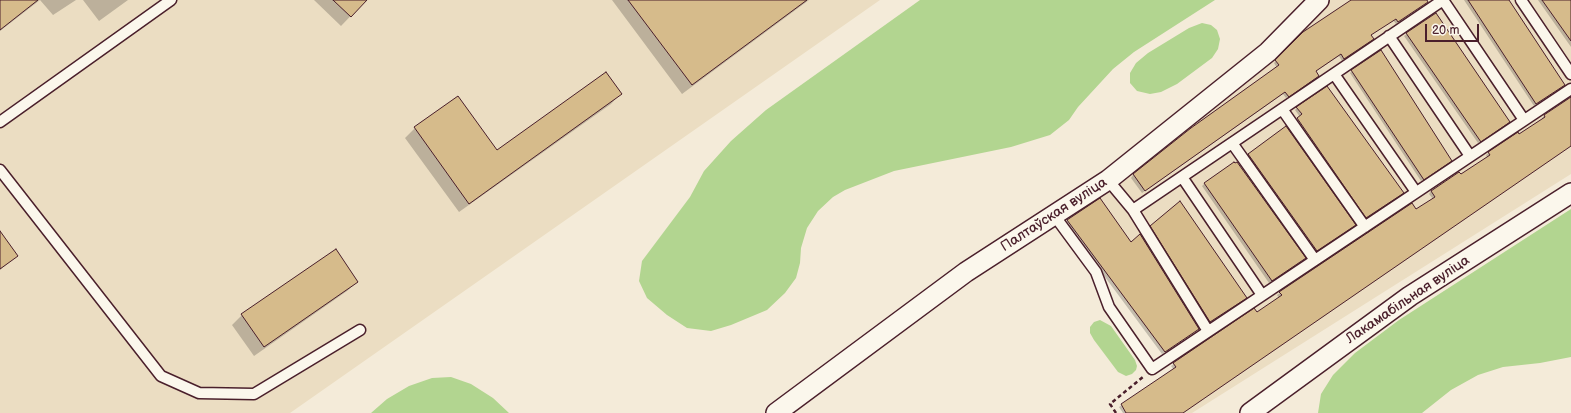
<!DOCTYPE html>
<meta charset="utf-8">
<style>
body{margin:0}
#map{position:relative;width:1571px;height:413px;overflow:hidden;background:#f4ebd9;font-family:"Balsamiq Sans",sans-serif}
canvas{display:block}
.scale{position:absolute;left:1425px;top:24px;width:54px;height:18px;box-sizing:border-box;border:2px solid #4a1f2b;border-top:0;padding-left:5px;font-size:12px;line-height:14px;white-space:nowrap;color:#4a1f2b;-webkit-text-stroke:3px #fbf7ec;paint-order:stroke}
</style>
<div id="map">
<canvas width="1571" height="413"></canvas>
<div class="scale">20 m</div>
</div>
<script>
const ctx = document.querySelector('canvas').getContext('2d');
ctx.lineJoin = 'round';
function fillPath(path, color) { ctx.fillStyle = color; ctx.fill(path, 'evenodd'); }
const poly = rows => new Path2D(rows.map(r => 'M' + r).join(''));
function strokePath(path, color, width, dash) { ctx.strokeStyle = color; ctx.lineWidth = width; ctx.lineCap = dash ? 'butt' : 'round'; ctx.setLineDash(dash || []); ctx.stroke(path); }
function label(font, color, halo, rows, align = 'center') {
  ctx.font = font + ' "Balsamiq Sans",sans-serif'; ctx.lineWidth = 4; ctx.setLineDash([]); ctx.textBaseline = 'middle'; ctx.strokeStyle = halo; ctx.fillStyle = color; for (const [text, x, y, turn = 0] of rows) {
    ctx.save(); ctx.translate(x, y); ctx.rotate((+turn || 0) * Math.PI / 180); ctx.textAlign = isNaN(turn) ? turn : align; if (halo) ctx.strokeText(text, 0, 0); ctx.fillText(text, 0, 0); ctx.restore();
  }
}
fillPath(poly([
 [0,0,880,0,290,413,0,413],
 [1327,0,1571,0,1571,174,1192,413,1126,413,1175,367,1067,220,1271,53]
]), '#ebddc2');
fillPath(poly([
 [920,0,1215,0,1134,52,1113,69,1078,107,1069,120,1050,135,1011,147,894,171,845,190,833,197,818,211,807,228,801,248,800,263,796,278,785,293,767,310,731,325,711,331,687,328,667,315,647,298,639,281,642,261,690,197,704,171,731,141,766,110],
 [1202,23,1211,25,1217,30,1220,39,1218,49,1212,58,1177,84,1161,92,1150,94,1137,91,1130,83,1130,73,1136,63,1148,53,1189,28],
 [1571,209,1571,357,1540,363,1503,367,1478,375,1451,390,1422,413,1318,413,1321,394,1333,375,1355,353,1399,320],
 [1100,320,1111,326,1135,360,1137,366,1136,370,1132,374,1126,376,1118,372,1094,340,1090,333,1090,327,1094,322],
 [451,377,471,384,493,398,509,413,371,413,387,399,409,386,432,378]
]), '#b2d590');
fillPath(poly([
 [0,0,76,0,53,15,40,0,0,31],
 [83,0,128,0,99,21],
 [314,0,366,0,341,26],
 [612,0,809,0,682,94],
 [1353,0,1425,0,1427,2,1396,24,1393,20,1370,35,1370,41,1342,61,1339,56,1315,72,1316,78,1286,98,1283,94,1142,193,1131,178,1133,175,1192,128,1277,68,1274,63,1304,32],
 [1464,0,1508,0,1564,85,1534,106],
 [1538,0,1571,0,1571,47],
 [1435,14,1507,124,1478,143,1404,36],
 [1352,71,1448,163,1421,181,1350,73],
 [620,94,611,104,459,212,405,138,415,128,497,152],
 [1571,99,1571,145,1182,413,1123,413,1119,407,1122,405,1174,370,1171,366,1174,364,1257,313,1279,298,1277,295,1280,293,1416,211,1433,199,1429,194,1431,191,1460,176,1487,157,1486,155,1489,153,1519,136,1543,120,1542,118,1544,116],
 [1297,108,1400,195,1364,220,1295,122,1300,117,1295,110],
 [1286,127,1352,227,1314,253,1246,157],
 [1205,183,1305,258,1269,283,1202,186],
 [1068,220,1131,243,1198,329,1162,354,1065,223],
 [1151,227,1243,300,1207,324,1149,229],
 [0,233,17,255,0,270],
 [357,282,347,291,254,356,232,325,242,315]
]), '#0003');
const building = poly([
 [0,0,38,0,0,30,0,0],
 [333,0,367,0,351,17,333,0],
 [628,0,807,0,692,85,628,0],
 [1351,0,1427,0,1428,2,1398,22,1396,19,1371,35,1374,39,1344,59,1341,54,1316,71,1319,76,1289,97,1285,92,1145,191,1133,174,1191,128,1279,65,1275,60,1303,32,1351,0],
 [1468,0,1509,0,1565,85,1536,104,1468,0],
 [1542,0,1571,0,1571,41,1542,0],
 [1436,13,1510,122,1481,142,1406,33,1436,13],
 [1381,50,1452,161,1424,180,1351,70,1381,50],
 [606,72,622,94,469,204,414,127,458,96,497,150,606,72],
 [1327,86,1404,193,1366,218,1297,118,1302,114,1296,107,1327,86],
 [1571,97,1571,146,1183,413,1126,413,1121,404,1176,367,1173,363,1254,308,1257,312,1282,295,1279,292,1412,203,1416,209,1435,197,1431,191,1459,172,1461,174,1490,155,1488,152,1518,132,1519,134,1545,117,1544,115,1571,97],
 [1286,126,1356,225,1317,251,1248,154,1286,126],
 [1234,162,1235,163,1237,162,1306,258,1272,281,1204,183,1234,162],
 [1100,198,1131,242,1140,234,1199,329,1165,352,1067,220,1100,198],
 [1180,201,1247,298,1210,322,1150,226,1180,201],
 [0,231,18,256,0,269,0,231],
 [336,249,358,282,264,347,241,314,336,249]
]);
fillPath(building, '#d6bb8b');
strokePath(building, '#4a1f2b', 1);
const lane = poly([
 [1443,0,1524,120],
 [1521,0,1571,74],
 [1389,36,1470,156],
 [1334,74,1416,192],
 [1282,109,1365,227],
 [0,122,171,0],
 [1232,143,1315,260],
 [0,170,161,376,199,393,254,394,360,330],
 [1182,177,1262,295],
 [1108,180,1133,210,1443,0],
 [1133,210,1208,331],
 [1054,215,1096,272,1109,307,1152,369,1571,89]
]);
const street = poly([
 [776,413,966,272,1108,180,1268,52,1319,0],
 [1250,413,1410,296,1571,193]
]);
strokePath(lane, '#4a1f2b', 13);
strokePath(street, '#4a1f2b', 22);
strokePath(poly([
 [1116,413,1110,404,1143,377]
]), '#4a1f2b', 2.5, [4, 3]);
strokePath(lane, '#fbf7ec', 10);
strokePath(street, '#fbf7ec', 19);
label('14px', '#4a1f2b', '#fbf7ec', [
 ["Палтаўская вуліца",1054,215,-33],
 ["Лакамабільная вуліца",1408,300,-34]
]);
</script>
